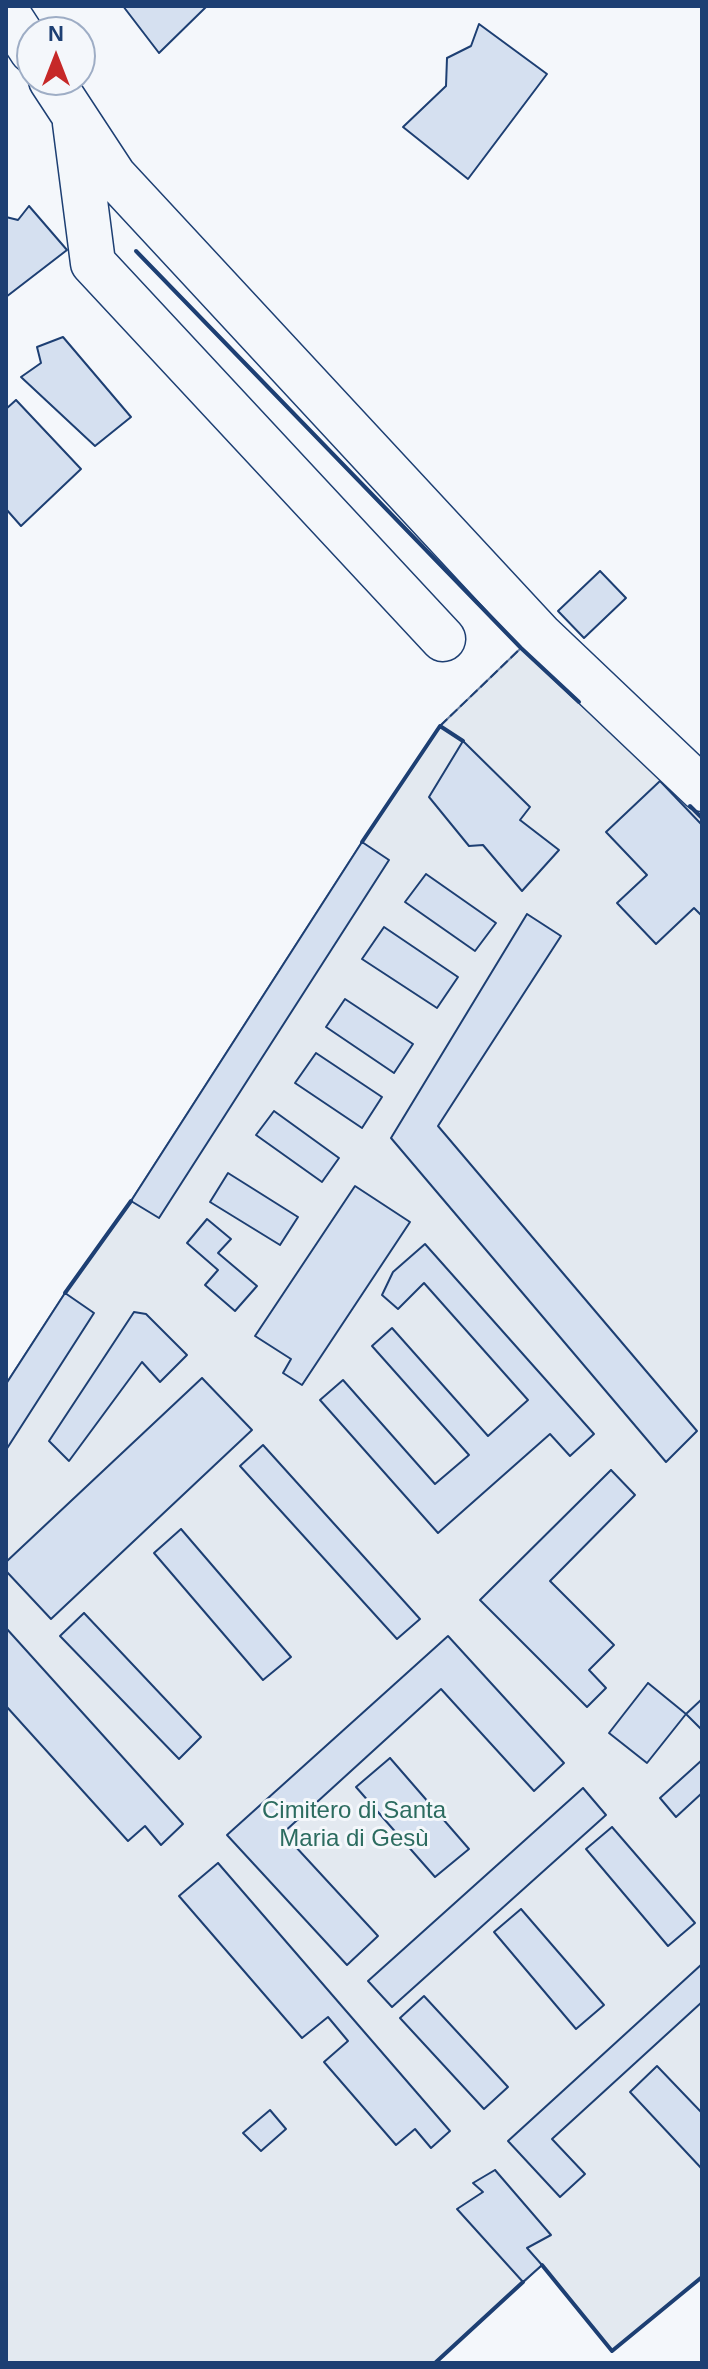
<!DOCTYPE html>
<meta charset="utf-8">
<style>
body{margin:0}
#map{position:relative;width:708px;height:2369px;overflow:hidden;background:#f4f7fb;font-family:Arial,sans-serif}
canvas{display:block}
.frame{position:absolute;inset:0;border:8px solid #1d3f73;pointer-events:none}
.north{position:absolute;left:16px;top:16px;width:80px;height:80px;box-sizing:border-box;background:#f4f7fb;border:2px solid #9eadc5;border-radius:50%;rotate:0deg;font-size:22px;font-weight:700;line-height:32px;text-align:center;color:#1d3f73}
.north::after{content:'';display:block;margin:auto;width:28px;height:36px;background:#c62828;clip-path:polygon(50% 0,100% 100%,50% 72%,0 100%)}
</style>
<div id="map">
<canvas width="708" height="2369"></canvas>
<div class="frame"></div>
<div class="north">N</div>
</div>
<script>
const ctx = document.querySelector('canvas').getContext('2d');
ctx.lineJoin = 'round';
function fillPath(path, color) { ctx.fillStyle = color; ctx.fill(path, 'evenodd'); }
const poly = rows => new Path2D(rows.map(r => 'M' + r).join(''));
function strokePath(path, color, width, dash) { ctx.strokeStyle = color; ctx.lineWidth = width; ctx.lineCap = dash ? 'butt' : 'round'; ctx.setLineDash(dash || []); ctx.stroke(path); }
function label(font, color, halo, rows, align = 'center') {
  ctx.font = font + ' Arial,sans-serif'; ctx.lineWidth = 6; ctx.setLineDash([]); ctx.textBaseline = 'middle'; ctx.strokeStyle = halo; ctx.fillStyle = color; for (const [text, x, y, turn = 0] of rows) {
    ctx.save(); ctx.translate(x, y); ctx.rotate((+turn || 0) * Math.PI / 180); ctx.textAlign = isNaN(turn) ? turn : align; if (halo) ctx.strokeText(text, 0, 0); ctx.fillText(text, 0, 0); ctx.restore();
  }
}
const green = poly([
 [521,648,702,818,702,2277,612,2351,542,2265,435,2363,6,2363,6,1384,65,1293,131,1201,362,842,440,726,521,648]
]);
fillPath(green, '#e3e9f0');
strokePath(green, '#687fa3', 2);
const building = poly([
 [123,6,207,6,159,53,123,6],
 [479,24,547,74,468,179,403,127,446,86,447,58,471,46,479,24],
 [29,206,67,250,6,297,6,217,18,220,29,206],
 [63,337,131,417,95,446,21,377,41,363,37,347,63,337],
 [16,400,81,469,21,526,6,509,6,409,16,400],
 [600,571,626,598,584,638,558,611,600,571],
 [463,741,530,807,520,820,559,850,522,891,483,845,469,846,429,797,463,741],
 [660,781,702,825,702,916,694,908,656,944,617,903,647,875,606,832,660,781],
 [362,842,389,860,159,1218,131,1201,362,842],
 [426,874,496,923,475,951,405,902,426,874],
 [527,914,561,936,438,1126,697,1431,666,1462,391,1138,527,914],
 [384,927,458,977,437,1008,362,959,384,927],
 [345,999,413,1044,394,1073,326,1027,345,999],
 [316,1053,382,1097,362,1128,295,1083,316,1053],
 [274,1111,339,1158,322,1182,256,1135,274,1111],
 [228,1173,298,1217,280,1245,210,1202,228,1173],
 [355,1186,410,1222,302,1385,283,1373,291,1359,255,1336,355,1186],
 [207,1219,231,1239,218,1253,257,1286,235,1311,205,1285,218,1270,187,1243,207,1219],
 [425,1244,594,1434,570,1456,550,1434,438,1533,320,1400,343,1380,435,1484,469,1455,372,1346,392,1328,488,1436,528,1400,424,1283,398,1309,382,1295,393,1272,425,1244],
 [65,1293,94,1313,6,1450,6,1384,65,1293],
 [134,1312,146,1314,187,1355,160,1382,142,1362,69,1461,49,1441,134,1312],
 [202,1378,252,1430,51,1619,6,1571,6,1562,202,1378],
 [263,1445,420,1619,397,1639,240,1466,263,1445],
 [611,1470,635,1495,550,1581,614,1645,589,1670,606,1688,587,1707,480,1600,611,1470],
 [181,1529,291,1657,263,1680,154,1553,181,1529],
 [84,1613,201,1737,179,1759,60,1636,84,1613],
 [6,1628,183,1824,161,1845,145,1826,128,1841,6,1706,6,1628],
 [448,1636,564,1763,534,1791,441,1689,283,1833,378,1936,347,1965,227,1835,448,1636],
 [648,1683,686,1714,647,1763,609,1733,648,1683],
 [702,1699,702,1730,686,1714,702,1699],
 [390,1758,469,1849,435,1877,356,1787,390,1758],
 [702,1760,702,1793,676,1817,660,1798,702,1760],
 [583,1788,606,1815,392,2007,368,1981,583,1788],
 [612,1827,695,1923,668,1946,586,1849,612,1827],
 [218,1863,450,2131,431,2148,415,2129,396,2145,324,2062,348,2041,328,2017,302,2038,179,1896,218,1863],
 [521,1909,604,2005,576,2029,494,1932,521,1909],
 [702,1964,702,2002,552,2139,585,2174,560,2197,508,2141,702,1964],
 [424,1996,508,2087,484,2109,400,2018,424,1996],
 [657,2066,702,2113,702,2169,630,2092,657,2066],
 [270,2110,286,2129,261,2151,243,2133,270,2110],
 [495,2170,551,2235,527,2248,542,2265,523,2282,457,2209,483,2192,473,2183,495,2170]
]);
fillPath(building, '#d5e0f0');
strokePath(building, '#1d3f73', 2);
const street = poly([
 [6,11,32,51],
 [51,80,114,176,540,635,702,789],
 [75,123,93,263,443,639]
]);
strokePath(street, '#1d3f73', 47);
strokePath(street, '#f4f7fb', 44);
strokePath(poly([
 [440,726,521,648]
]), '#1d3f73', 2, [10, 4]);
strokePath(poly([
 [136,251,521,648,579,702],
 [690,806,702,818],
 [362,842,440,726,463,741],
 [65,1293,131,1201],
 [542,2265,612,2351,702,2277],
 [435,2363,523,2282]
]), '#1d3f73', 4);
label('24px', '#2c6c60', '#f4f7fb', [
 ["Cimitero di Santa",354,1811],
 ["Maria di Gesù",354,1839]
]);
</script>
